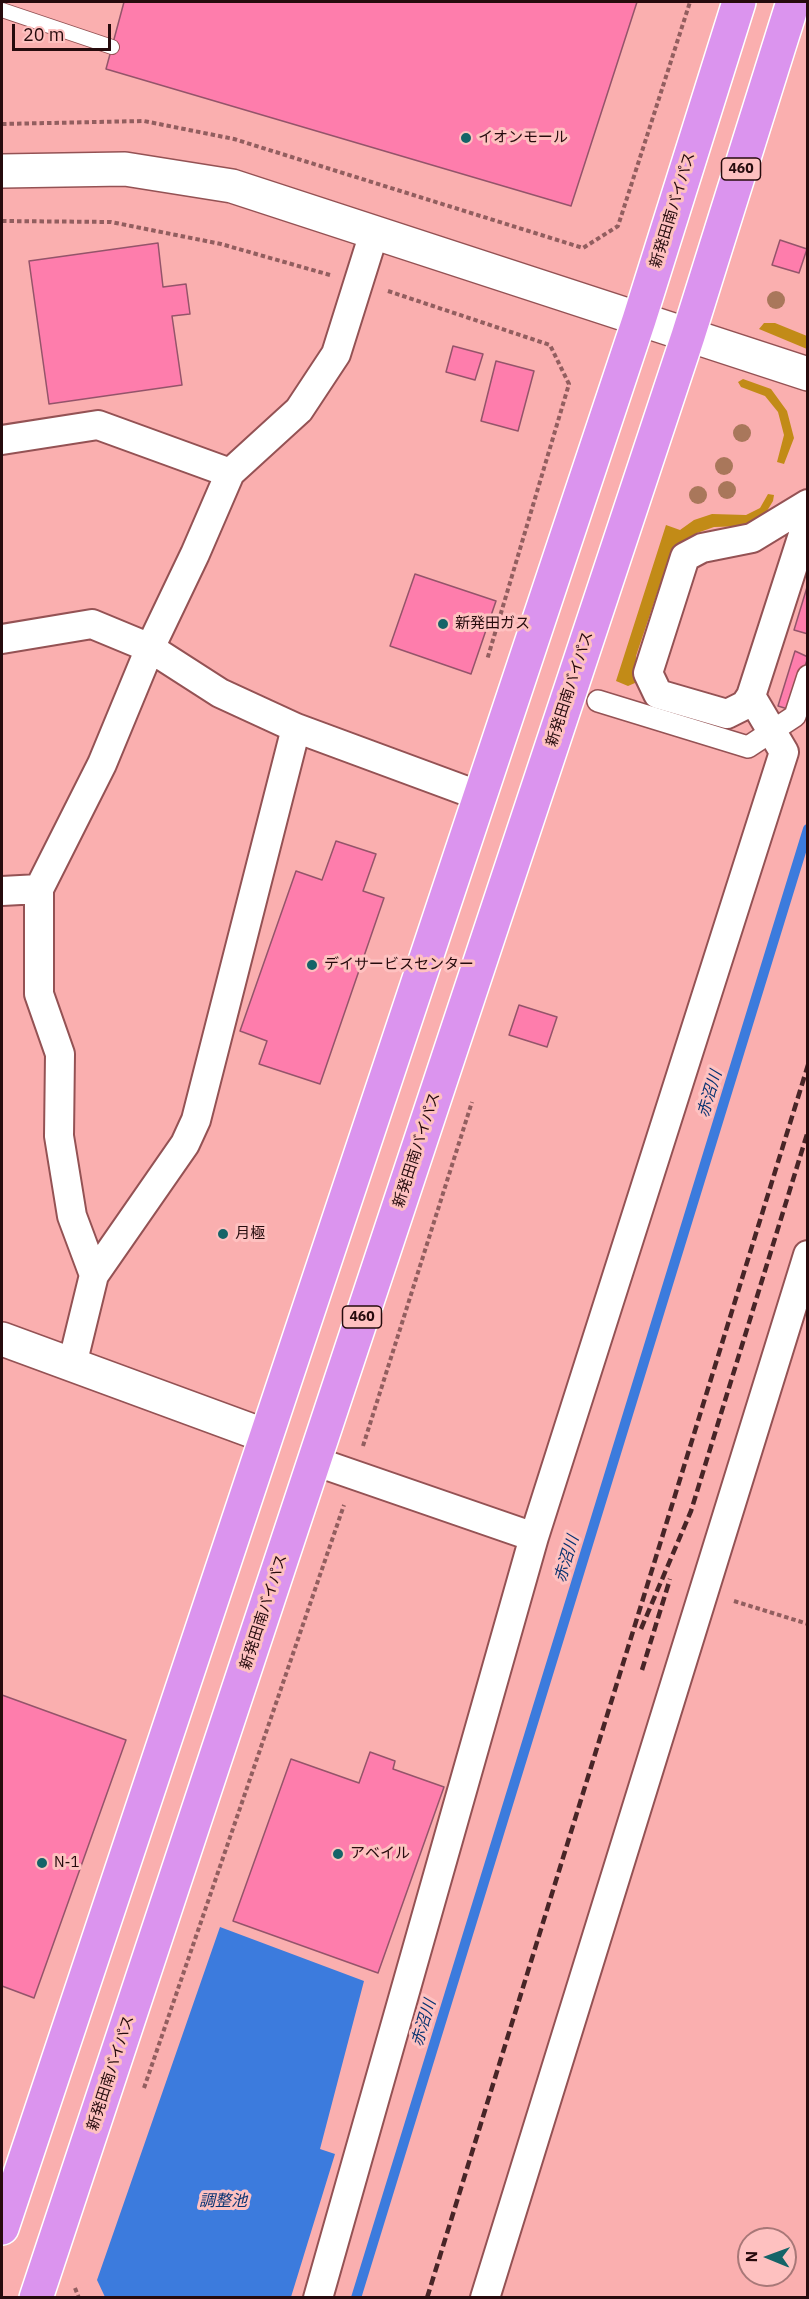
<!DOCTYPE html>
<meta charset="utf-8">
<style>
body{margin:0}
#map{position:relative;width:809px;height:2299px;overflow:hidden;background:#faafaf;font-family:"IBM Plex Sans",sans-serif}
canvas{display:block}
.frame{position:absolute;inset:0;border:3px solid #260b0d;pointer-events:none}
.north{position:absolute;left:737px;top:2227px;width:60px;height:60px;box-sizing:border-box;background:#fec1c0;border:2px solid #a87878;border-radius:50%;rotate:271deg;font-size:16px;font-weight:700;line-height:24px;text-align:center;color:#260b0d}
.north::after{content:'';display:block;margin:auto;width:21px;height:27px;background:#156468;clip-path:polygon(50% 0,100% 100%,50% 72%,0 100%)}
.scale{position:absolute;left:12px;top:24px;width:99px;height:27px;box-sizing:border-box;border:3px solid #260b0d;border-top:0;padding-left:8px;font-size:18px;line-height:21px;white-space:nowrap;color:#260b0d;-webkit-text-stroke:4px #fec1c0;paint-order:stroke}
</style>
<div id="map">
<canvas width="809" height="2299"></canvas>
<div class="frame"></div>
<div class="north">N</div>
<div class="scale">20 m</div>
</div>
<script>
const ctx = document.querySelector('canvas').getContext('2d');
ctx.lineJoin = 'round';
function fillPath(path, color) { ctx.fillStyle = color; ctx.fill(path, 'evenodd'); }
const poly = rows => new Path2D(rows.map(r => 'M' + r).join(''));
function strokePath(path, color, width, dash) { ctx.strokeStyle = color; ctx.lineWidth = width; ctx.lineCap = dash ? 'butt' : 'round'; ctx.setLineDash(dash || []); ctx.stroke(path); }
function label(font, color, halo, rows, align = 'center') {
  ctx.font = font + ' "IBM Plex Sans","Noto Sans JP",sans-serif'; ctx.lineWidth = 6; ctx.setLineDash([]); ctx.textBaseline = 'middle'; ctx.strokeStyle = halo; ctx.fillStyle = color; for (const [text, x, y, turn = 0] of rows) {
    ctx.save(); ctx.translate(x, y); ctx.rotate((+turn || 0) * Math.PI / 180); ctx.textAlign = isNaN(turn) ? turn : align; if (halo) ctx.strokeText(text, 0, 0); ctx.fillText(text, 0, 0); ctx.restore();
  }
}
fillPath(poly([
 [764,323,775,323,807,336,807,349,759,329],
 [743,379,771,389,787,411,794,438,784,464,777,462,784,435,778,412,765,396,741,387,738,382],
 [768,494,774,495,773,501,764,516,746,526,714,527,697,533,679,545,669,558,636,656,635,683,628,686,616,681,666,525,680,530,694,520,712,514,746,515,760,508]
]), '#c28b17');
fillPath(poly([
 [220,1927,364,1981,320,2149,335,2154,291,2297,105,2297,97,2280]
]), '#3c7bdd');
strokePath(poly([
 [356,2298,808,829]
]), '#3c7bdd', 10);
const building = poly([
 [124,2,637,2,571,206,106,69,124,2],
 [780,240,807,249,799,273,772,265,780,240],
 [158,243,163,287,186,284,190,314,172,316,182,385,49,404,29,261,158,243],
 [453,346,483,354,475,380,446,372,453,346],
 [496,361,534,371,518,431,481,421,496,361],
 [415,574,496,601,471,674,390,646,415,574],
 [808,584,808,634,794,630,808,584],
 [795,651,808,657,791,710,778,706,795,651],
 [336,841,376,854,363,891,384,898,320,1084,259,1064,267,1041,240,1031,296,871,322,880,336,841],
 [519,1005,557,1017,547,1047,509,1035,519,1005],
 [2,1695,126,1740,34,1998,2,1986,2,1695],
 [370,1752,395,1761,393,1769,444,1787,378,1973,233,1921,291,1759,359,1783,370,1752]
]);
fillPath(building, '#fe7dac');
strokePath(building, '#94546a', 1.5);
const service = poly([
 [2,10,112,47]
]);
const pedestrian = poly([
 [598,701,748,747,795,716,808,676]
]);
const minor = poly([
 [2,440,98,425,230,473],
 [808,504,752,538,702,548,685,557,648,673,658,694,727,714,745,705,751,696,808,519],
 [2,639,92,624,150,648,220,693,296,728,480,796],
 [39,889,39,994,60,1054,59,1136,72,1216,94,1275],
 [2,891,39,889,102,764,150,648,195,554,230,473,299,410,336,354,374,233],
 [72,1365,94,1275,185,1144,196,1120,296,728],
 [314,1461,534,1537],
 [318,2298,534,1537,784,752,751,696],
 [485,2298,808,1255]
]);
const tertiary = poly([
 [2,171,125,169,232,186,808,374],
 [2,1339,266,1436]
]);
const trunk = poly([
 [2,2228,639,320,739,2],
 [36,2298,688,336,793,2]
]);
strokePath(service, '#945254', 16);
strokePath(pedestrian, '#945254', 24);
strokePath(minor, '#945254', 32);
strokePath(tertiary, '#945254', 36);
strokePath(trunk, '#fff', 36);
strokePath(poly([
 [2,124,144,121,234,139,583,248,618,226,690,2],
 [2,221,111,222,221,244,330,275],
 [388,291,550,345,569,384,487,660],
 [363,1446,472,1102],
 [734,1601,808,1624],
 [144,2088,344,1505],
 [75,2288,79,2298]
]), '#925e5f', 4, [4.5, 3]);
strokePath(service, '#fff', 14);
strokePath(pedestrian, '#fff', 21);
strokePath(minor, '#fff', 28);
strokePath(tertiary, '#fff', 33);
strokePath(trunk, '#db94ee', 33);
strokePath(poly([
 [641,1629,691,1511,808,1131],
 [642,1670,670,1579],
 [427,2298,808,1065]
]), '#482527', 4.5, [9, 4.5]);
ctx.fillStyle = '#a9775b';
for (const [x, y] of [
 [776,300],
 [742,433],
 [724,466],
 [727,490],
 [698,495]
]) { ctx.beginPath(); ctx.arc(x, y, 9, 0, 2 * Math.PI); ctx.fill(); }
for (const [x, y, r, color] of [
 [466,138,6,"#156468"],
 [443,624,6,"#156468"],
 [312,965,6,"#156468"],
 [223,1234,6,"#156468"],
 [338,1854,6,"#156468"],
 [42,1863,6,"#156468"]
]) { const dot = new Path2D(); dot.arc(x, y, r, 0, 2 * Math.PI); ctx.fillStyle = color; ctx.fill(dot); strokePath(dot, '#fec1c0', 2); }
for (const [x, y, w] of [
 [741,169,39],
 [362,1317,39]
]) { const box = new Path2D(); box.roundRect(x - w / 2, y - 11, w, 22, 4.5); ctx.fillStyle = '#fec1c0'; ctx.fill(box); strokePath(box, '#260b0d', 1.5); }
label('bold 14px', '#260b0d', null, [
 ["460",741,169],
 ["460",362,1317]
]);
label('15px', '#260b0d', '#fec1c0', [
 ["イオンモール",478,138],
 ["新発田ガス",455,624],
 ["デイサービスセンター",324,965],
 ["月極",235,1234],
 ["アベイル",350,1854],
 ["N-1",54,1863]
], 'left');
label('15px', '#260b0d', '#fec1c0', [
 ["新発田南バイパス",673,210,-73],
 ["新発田南バイパス",570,689,-72],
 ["新発田南バイパス",417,1150,-72],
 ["新発田南バイパス",264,1612,-72],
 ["新発田南バイパス",111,2073,-72]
]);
label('italic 16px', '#093371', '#fec1c0', [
 ["赤沼川",710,1094,-73],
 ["赤沼川",567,1559,-73],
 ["赤沼川",424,2023,-73],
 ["調整池",223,2201]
]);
</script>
